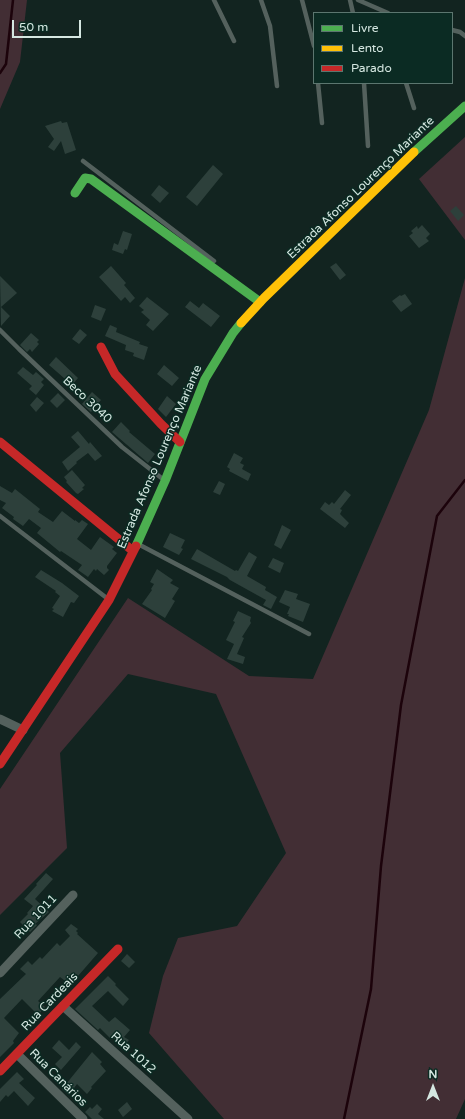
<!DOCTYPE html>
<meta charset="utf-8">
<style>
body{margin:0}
#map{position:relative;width:465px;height:1119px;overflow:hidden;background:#122420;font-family:"Varela Round",sans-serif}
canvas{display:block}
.legend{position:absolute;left:313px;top:12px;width:140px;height:72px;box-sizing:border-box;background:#0b2b23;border:1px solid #5c766f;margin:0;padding:5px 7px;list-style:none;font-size:12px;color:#d5e7e1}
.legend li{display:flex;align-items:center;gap:8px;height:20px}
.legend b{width:20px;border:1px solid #5c766f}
.north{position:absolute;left:413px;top:1067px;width:40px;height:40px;-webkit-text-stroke:3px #0b2b23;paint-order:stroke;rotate:0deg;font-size:11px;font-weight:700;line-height:16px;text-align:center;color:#d5e7e1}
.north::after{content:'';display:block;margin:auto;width:14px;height:18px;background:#d5e7e1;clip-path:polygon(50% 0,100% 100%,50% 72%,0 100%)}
.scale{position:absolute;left:12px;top:20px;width:69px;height:18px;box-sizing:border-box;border:2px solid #d5e7e1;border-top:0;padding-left:5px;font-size:12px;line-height:14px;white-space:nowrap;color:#d5e7e1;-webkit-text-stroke:3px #0b2b23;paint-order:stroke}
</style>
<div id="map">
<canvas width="465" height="1119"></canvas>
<ul class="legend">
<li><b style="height:5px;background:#4caf50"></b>Livre</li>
<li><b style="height:5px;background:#ffc107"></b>Lento</li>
<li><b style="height:5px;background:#c62828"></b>Parado</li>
</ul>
<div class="north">N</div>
<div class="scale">50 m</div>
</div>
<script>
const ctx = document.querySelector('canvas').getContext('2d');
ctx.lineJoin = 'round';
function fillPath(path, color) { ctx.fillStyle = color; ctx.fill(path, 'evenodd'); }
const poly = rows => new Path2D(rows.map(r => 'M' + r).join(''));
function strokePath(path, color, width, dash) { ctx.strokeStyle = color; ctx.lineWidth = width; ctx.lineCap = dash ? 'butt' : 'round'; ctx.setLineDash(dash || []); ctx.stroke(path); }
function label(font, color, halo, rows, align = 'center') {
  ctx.font = font + ' "Varela Round",sans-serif'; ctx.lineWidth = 3; ctx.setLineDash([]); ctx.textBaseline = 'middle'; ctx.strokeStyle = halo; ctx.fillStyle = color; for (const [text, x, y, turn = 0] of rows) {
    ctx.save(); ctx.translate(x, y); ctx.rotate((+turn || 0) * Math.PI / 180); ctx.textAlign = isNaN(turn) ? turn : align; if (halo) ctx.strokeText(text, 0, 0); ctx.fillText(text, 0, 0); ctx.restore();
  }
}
fillPath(poly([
 [0,0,27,0,20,62,0,109],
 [465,137,465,240,419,179],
 [465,278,465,1099,456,1119,224,1119,149,1033,163,976,178,938,237,926,286,853,216,694,128,674,60,753,67,848,0,915,0,789,128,598,249,676,313,679,429,410]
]), '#422e34');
strokePath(poly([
 [0,73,6,64,13,0],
 [344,1119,371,989,381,866,401,705,437,516,465,480]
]), '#1c030b', 2.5);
fillPath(poly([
 [61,121,62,123,67,122,76,150,65,154,61,141,54,151,48,147,54,139,45,126],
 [213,165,223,174,197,206,186,197],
 [159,185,169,193,160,203,151,195],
 [456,206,464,215,458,221,450,211],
 [422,225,430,234,426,238,429,241,419,248,409,236,413,233,411,231,417,226,418,229],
 [123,231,132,234,127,250,125,249,123,254,112,250,114,243,118,245],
 [336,263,346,275,340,280,330,267],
 [111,266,126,283,124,285,135,298,130,303,125,297,121,301,99,277],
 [0,276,17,293,1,307,10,316,1,326],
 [405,294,412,304,401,312,392,301,400,295,401,296],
 [147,297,169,314,153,331,146,325,150,320,141,312,144,310,139,306],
 [190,301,199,308,203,303,220,316,211,327,185,307],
 [95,305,106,309,101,321,91,317],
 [110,325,117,328,116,332,140,342,139,344,148,347,144,360,133,356,134,353,125,350,126,345,105,336],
 [80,329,87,335,79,344,72,339],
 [31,333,39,340,37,342,39,344,32,352,30,349,27,352,20,345],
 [56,357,78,378,72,385,49,365],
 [164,365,179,378,172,386,157,374],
 [23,367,33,375,36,372,44,379,41,382,44,385,36,395,29,389,32,386,17,373],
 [92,392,101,400,91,412,82,404],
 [58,393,65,400,57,408,50,401],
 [167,396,176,404,166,417,158,409],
 [37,397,44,403,36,412,30,405],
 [121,422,130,431,129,432,155,454,148,463,112,432],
 [78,431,89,444,90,442,102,456,95,461,88,453,76,462,77,463,68,471,62,462,80,447,71,437],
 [234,453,243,458,240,463,244,465,242,469,251,474,248,481,229,471,230,469,227,467],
 [72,470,85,485,82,488,84,489,78,494,76,493,66,482,67,481,64,477],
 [219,481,225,484,220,495,213,492],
 [0,486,12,493,15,489,40,509,38,512,53,522,62,511,75,521,75,520,79,523,82,520,88,524,77,539,91,550,100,537,114,547,112,549,117,553,107,566,107,568,109,570,104,575,97,569,96,571,94,569,88,577,78,570,82,565,61,551,60,552,37,533,41,528,29,519,23,526,13,519,14,517,2,508,6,503,0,500],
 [345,490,351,495,340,509,342,510,340,514,349,523,345,528,320,509,325,502,329,505,332,502,334,504],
 [282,525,291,530,281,549,274,545],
 [170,533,185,540,181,548,183,549,179,555,163,547],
 [197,549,235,571,236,570,238,571,249,552,257,557,247,576,266,587,265,590,277,597,271,609,263,605,266,600,230,580,227,577,191,559],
 [273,558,284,563,280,573,268,567],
 [157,569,173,580,170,583,179,588,172,599,175,601,165,618,142,604,152,590,151,589,154,584,150,582],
 [41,570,62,583,79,596,74,603,71,602,63,617,52,611,54,609,52,608,60,596,55,592,56,591,35,577],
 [285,590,298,594,296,599,310,604,303,622,288,616,289,614,287,614,290,607,279,602],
 [238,611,251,617,250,621,251,623,242,637,244,638,237,654,245,657,243,664,227,659,234,644,226,640,235,622,233,621],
 [46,873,53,879,35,899,49,912,35,924,37,925,30,932,20,922,28,914,27,913,33,906,24,899,37,885,36,884],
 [71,924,78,929,76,931,78,933,77,934,98,953,78,976,76,974,68,983,60,977,38,1001,45,1007,38,1015,22,999,4,1018,19,1033,13,1041,14,1043,0,1057,0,999,26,974,20,969,28,961,32,965,40,957,42,959,57,943,60,946,70,936,65,930],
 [127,954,135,962,129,968,121,961],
 [108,976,116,984,115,985,129,999,123,1006,108,991,92,1006,109,1022,115,1017,130,1030,124,1037,129,1040,124,1046,111,1036,110,1038,100,1028,98,1030,75,1009],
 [59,1040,69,1050,76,1042,81,1047,61,1070,55,1064,62,1057,52,1048],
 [92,1052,102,1062,100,1064,106,1071,91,1087,92,1088,87,1094,77,1084,69,1095,62,1089],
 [17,1072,24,1079,19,1083,35,1098,28,1106,14,1091,8,1097,6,1095,0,1102,0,1089],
 [127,1102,132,1109,123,1117,118,1110],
 [97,1104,102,1109,98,1114,104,1119,92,1119,85,1112,90,1107,92,1109]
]), '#2d403b');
strokePath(poly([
 [214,0,234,41],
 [261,0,270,26,277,86],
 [302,0,314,46],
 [350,0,353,13],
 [358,0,388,13],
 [452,30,460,32,465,36],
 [318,83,322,123],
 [364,83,368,146],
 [406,83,414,108],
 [83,161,214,261],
 [0,330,19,349,122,447,164,480],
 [0,516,108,599],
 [138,544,309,634]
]), '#54615d', 4.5);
strokePath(poly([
 [0,719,23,730],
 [0,973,73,895],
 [63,1006,188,1119],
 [17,1054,83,1119]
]), '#54615d', 9);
strokePath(poly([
 [414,152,465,106],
 [75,193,85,178,91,179,260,302],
 [136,546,165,481,205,379,233,333,241,323]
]), '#4caf50', 9);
strokePath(poly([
 [241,323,264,298,414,152]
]), '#ffc107', 9);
strokePath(poly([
 [101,347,115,374,161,424,180,442],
 [0,442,133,551],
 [0,764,109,600,136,546],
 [0,1071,118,949]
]), '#c62828', 9);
label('12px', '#d5e7e1', '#0b2b23', [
 ["Estrada Afonso Lourenço Mariante",361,188,-44],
 ["Beco 3040",87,400,43],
 ["Estrada Afonso Lourenço Mariante",160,457,-67],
 ["Rua 1011",36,917,-47],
 ["Rua Cardeais",50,1002,-46],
 ["Rua 1012",133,1053,42],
 ["Rua Canários",58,1078,45]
]);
</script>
